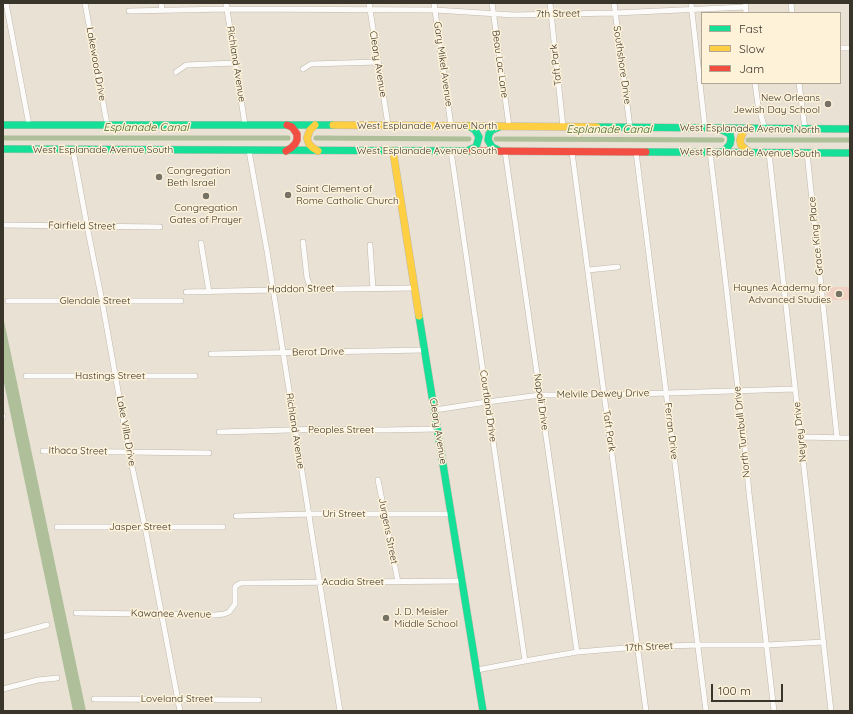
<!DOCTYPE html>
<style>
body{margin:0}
#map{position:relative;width:853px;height:714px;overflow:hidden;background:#e9e2d4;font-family:Quicksand,sans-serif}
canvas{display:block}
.frame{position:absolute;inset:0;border:4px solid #3a352b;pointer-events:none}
.legend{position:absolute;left:701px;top:12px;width:140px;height:72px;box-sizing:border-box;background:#fef2d9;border:1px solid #b0a693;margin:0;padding:5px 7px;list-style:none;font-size:12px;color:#3a352b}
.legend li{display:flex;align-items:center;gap:8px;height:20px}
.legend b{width:20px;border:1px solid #b0a693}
.scale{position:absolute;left:711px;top:684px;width:72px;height:18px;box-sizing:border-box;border:2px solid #3a352b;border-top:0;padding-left:5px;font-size:12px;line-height:14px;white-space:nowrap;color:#3a352b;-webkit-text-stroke:3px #fef2d9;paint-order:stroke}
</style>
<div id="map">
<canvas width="853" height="714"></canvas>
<div class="frame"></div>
<ul class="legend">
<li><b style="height:5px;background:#16e098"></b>Fast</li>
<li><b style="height:5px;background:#ffcf43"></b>Slow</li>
<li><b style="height:5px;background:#f24e42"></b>Jam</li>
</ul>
<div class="scale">100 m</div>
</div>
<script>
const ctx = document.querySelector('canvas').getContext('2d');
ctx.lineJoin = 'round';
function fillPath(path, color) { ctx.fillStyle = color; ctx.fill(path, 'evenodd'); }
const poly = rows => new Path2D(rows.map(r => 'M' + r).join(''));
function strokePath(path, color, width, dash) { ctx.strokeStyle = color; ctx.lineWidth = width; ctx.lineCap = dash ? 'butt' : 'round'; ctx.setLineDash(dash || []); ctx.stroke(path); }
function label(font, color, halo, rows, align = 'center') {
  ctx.font = font + ' Quicksand,sans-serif'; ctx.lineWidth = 3; ctx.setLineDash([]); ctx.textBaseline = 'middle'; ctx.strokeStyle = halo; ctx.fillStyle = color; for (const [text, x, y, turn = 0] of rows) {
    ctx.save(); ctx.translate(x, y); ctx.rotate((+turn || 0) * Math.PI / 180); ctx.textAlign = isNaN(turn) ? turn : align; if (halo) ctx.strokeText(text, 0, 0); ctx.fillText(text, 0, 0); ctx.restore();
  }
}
fillPath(poly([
 [826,287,850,287,850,300,828,300]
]), '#f0d0c2');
fillPath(poly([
 [3,316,86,711,73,711,3,378]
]), '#aebf9a');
strokePath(poly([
 [3,138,288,138],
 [316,138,469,139],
 [496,139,722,140],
 [748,140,850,140]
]), '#aebf9a', 5);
const street = poly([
 [6,3,29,125],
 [85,3,107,124],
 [161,3,162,10],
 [226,3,245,125],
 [369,3,388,125],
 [434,3,451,126],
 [492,3,509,126],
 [550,3,563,127],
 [614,3,630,127],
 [691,3,705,128],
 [745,3,746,13],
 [791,3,792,13],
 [129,11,227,9,435,10,514,15,615,13,746,7],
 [840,48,850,48],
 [303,69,311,64,378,62],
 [176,72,186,65,235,63],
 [755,83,758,105,765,129],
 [799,83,805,129],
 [73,150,87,226,102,301,129,452,145,527,180,711],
 [249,151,267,251,340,711],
 [451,151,525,661],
 [505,151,577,652],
 [572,152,646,711],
 [636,152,706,711],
 [710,152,724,268,738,390,744,436,749,493,774,711],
 [769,153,831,711],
 [807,153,837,437],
 [3,225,160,227],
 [303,242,307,278,311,289],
 [201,243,209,292],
 [370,245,373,289],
 [588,270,618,267],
 [186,292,272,290,415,288],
 [8,301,181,301],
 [211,354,425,350],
 [26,376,195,376],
 [435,410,487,402,540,395,604,395,795,389],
 [3,416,3,417],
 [219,432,326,429,384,430,438,429],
 [801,437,850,438],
 [43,451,209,453],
 [378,480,398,582],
 [236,516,308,514,452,514],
 [57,527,223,527],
 [76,613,215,615,224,614,229,612,235,604,235,587,237,585,241,583,463,581],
 [3,637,47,625],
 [477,670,525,661,577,652,638,647,698,645,767,645,824,642],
 [3,689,38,680,57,678],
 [94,699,259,700]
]);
const fast = poly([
 [3,125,333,125],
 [469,126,475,130,479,137,476,147,469,150],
 [597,127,850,129],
 [720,129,730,134,731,139,730,144,724,151,721,152],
 [3,149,472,151],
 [498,150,492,147,488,140,489,134,492,130,499,127],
 [646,152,850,153],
 [419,316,483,711]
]);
const slow = poly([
 [315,125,310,130,307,138,309,144,313,148,318,151],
 [333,125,597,127],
 [749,128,743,132,740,140,741,145,750,153],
 [393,151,419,316]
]);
const jam = poly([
 [286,151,291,148,295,144,297,140,297,134,292,127,287,125],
 [472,151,646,152]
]);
strokePath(street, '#beb8ad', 6);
strokePath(fast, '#beb8ad', 8);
strokePath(slow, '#beb8ad', 8);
strokePath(jam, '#beb8ad', 8);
strokePath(street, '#fcfbf9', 5);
strokePath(fast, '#16e098', 7);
strokePath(slow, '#ffcf43', 7);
strokePath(jam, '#f24e42', 7);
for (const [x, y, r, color] of [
 [828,104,4,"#777266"],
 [159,177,4,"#777266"],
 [288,195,4,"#777266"],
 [206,196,4,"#777266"],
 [839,294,4,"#777266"],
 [386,618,4,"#777266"]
]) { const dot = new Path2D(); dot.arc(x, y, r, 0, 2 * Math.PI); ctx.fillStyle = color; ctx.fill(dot); strokePath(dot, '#fef2d9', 1.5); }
label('10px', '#3a352b', '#fef2d9', [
 ["7th Street",558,14,-1],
 ["Lakewood Drive",96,64,80],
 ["Richland Avenue",236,64,81],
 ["Cleary Avenue",378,64,81],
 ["Gary Mikel Avenue",443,64,82],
 ["Beau Lac Lane",500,64,82],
 ["Taft Park",556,65,-96],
 ["Southshore Drive",622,65,82],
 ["West Esplanade Avenue North",427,126],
 ["West Esplanade Avenue North",750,129,1],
 ["West Esplanade Avenue South",103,150],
 ["West Esplanade Avenue South",427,151],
 ["West Esplanade Avenue South",750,153,1],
 ["Fairfield Street",82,226,1],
 ["Grace King Place",816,236,-96],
 ["Haddon Street",301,289,-1],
 ["Glendale Street",95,301],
 ["Berot Drive",318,352,-1],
 ["Hastings Street",110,376],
 ["Melvile Dewey Drive",603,394,-1],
 ["Napoli Drive",541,402,82],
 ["Courtland Drive",488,406,82],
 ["Peoples Street",341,430],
 ["Lake Villa Drive",126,431,80],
 ["Richland Avenue",295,431,81],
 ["Cleary Avenue",438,431,81],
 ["Taft Park",609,431,82],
 ["Ferran Drive",671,431,83],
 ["North Turnbull Drive",742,432,-96],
 ["Neyrey Drive",800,432,-96],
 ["Ithaca Street",78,451,1],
 ["Uri Street",344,514],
 ["Jasper Street",140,527],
 ["Jurgens Street",388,531,79],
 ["Acadia Street",353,582],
 ["Kawanee Avenue",171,614,1],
 ["17th Street",649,647,-3],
 ["Loveland Street",177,699]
]);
label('10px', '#3a352b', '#fef2d9', [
 ["New Orleans",820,98,"right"],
 ["Jewish Day School",820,110,"right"],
 ["Congregation",167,171],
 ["Beth Israel",167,183],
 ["Saint Clement of",296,189],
 ["Rome Catholic Church",296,201],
 ["Congregation",206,208,"center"],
 ["Gates of Prayer",206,220,"center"],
 ["Haynes Academy for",831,288,"right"],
 ["Advanced Studies",831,300,"right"],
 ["J. D. Meisler",394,612],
 ["Middle School",394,624]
], 'left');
label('italic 11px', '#406321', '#fef2d9', [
 ["Esplanade Canal",146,128],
 ["Esplanade Canal",609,130]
]);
</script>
